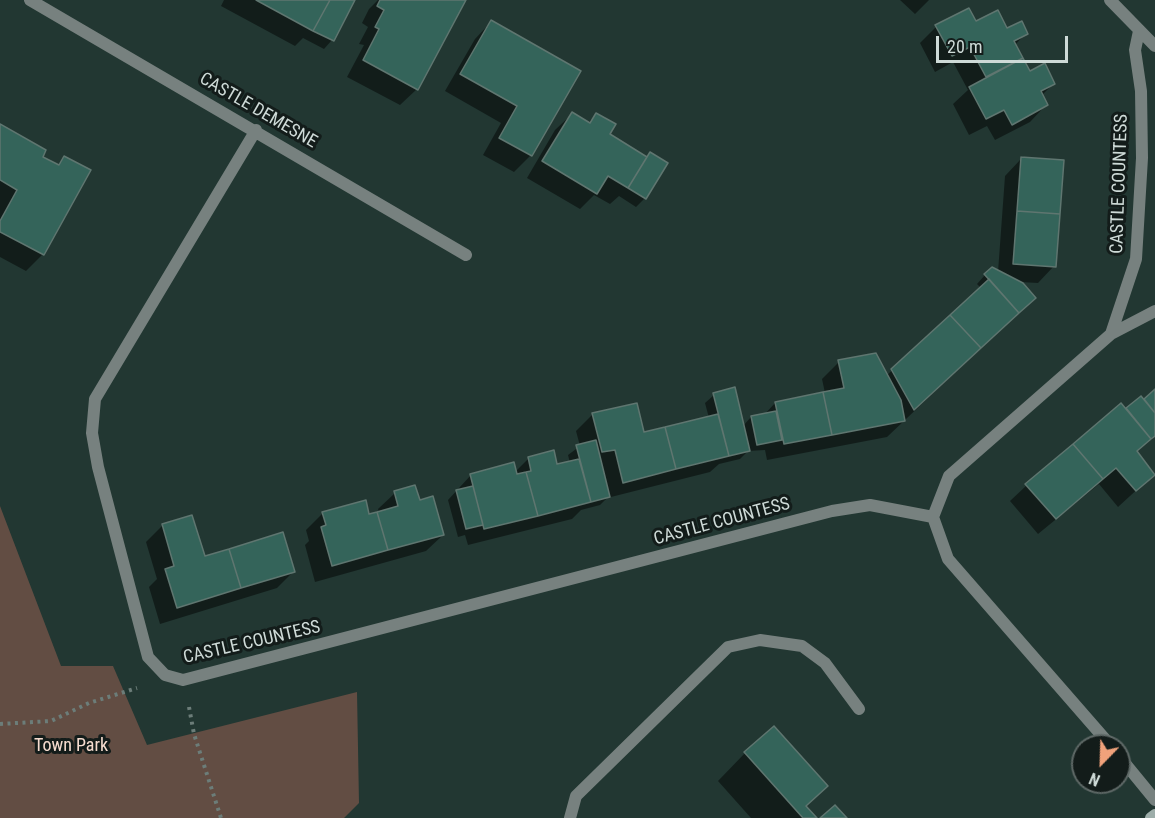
<!DOCTYPE html>
<style>
body{margin:0}
#map{position:relative;width:1155px;height:818px;overflow:hidden;background:#223732;font-family:"Roboto Condensed",sans-serif}
canvas{display:block}
.north{position:absolute;left:1071px;top:734px;width:60px;height:60px;box-sizing:border-box;background:#131c1a;border:2px solid #5e6866;border-radius:50%;rotate:203deg;font-size:16px;font-weight:700;line-height:24px;text-align:center;color:#cedad7}
.north::after{content:'';display:block;margin:auto;width:21px;height:27px;background:#f1a27b;clip-path:polygon(50% 0,100% 100%,50% 72%,0 100%)}
.scale{position:absolute;left:936px;top:36px;width:132px;height:27px;box-sizing:border-box;border:3px solid #cedad7;border-top:0;padding-left:8px;font-size:18px;line-height:21px;white-space:nowrap;color:#cedad7;-webkit-text-stroke:4px #131c1a;paint-order:stroke}
</style>
<div id="map">
<canvas width="1155" height="818"></canvas>
<div class="north">N</div>
<div class="scale">20 m</div>
</div>
<script>
const ctx = document.querySelector('canvas').getContext('2d');
ctx.lineJoin = 'round';
function fillPath(path, color) { ctx.fillStyle = color; ctx.fill(path, 'evenodd'); }
const poly = rows => new Path2D(rows.map(r => 'M' + r).join(''));
function strokePath(path, color, width, dash) { ctx.strokeStyle = color; ctx.lineWidth = width; ctx.lineCap = dash ? 'butt' : 'round'; ctx.setLineDash(dash || []); ctx.stroke(path); }
function label(font, color, halo, rows, align = 'center') {
  ctx.font = font + ' "Roboto Condensed",sans-serif'; ctx.lineWidth = 6; ctx.setLineDash([]); ctx.textBaseline = 'middle'; ctx.strokeStyle = halo; ctx.fillStyle = color; for (const [text, x, y, turn = 0] of rows) {
    ctx.save(); ctx.translate(x, y); ctx.rotate((+turn || 0) * Math.PI / 180); ctx.textAlign = isNaN(turn) ? turn : align; if (halo) ctx.strokeText(text, 0, 0); ctx.fillText(text, 0, 0); ctx.restore();
  }
}
fillPath(poly([
 [0,506,61,666,113,666,147,745,357,692,359,803,344,818,0,818]
]), '#624d43');
fillPath(poly([
 [224,0,354,0,332,40,324,49,303,38,295,46,221,6],
 [378,0,464,0,417,89,400,105,347,77,364,45,359,44,368,27,362,23,369,9],
 [900,0,929,0,915,14],
 [491,22,579,72,531,155,514,172,483,155,501,123,445,91,475,39],
 [976,23,1026,33,1015,45,1029,73,1054,83,1041,96,1046,105,1030,122,995,140,987,126,969,135,953,104,968,90,953,62,935,72,920,43,936,27],
 [572,114,588,123,596,114,645,198,636,207,619,196,610,204,594,195,580,209,527,178,555,130],
 [0,126,41,157,57,166,65,157,43,254,26,271,0,257],
 [1021,159,1054,266,1038,283,1020,282,1001,329,887,437,767,460,765,450,748,451,740,459,719,464,710,472,607,498,600,505,581,510,572,519,468,545,465,535,458,537,448,500,471,475,515,472,528,459,556,466,570,463,568,455,580,446,576,431,593,414,643,434,709,418,705,403,714,395,743,426,751,417,764,415,775,403,825,393,822,379,839,362,886,376,981,288,977,284,985,275,998,272,1005,176],
 [1155,391,1155,435,1136,452,1154,474,1118,507,1099,484,1038,534,1010,501,1027,485,1140,398,1143,401],
 [395,493,418,502,443,535,426,551,315,582,305,545,309,541,306,530,323,513,368,516,379,513,378,509],
 [191,517,204,558,294,571,277,588,160,624,149,587,157,579,146,542,162,526],
 [745,753,805,807,815,818,751,818,718,781]
]), '#0007');
const building = poly([
 [256,0,330,0,313,31,256,0],
 [330,0,355,0,334,41,313,31,330,0],
 [380,0,466,0,418,90,363,60,379,29,375,27,384,10,377,6,380,0],
 [969,8,976,21,998,10,1007,28,1022,21,1028,34,1014,41,1023,58,986,77,970,47,952,56,935,25,969,8],
 [491,20,581,71,532,156,499,138,517,106,460,74,491,20],
 [1023,58,1030,71,1045,63,1055,84,1041,91,1048,105,1012,125,1004,110,986,119,969,87,1023,58],
 [572,112,590,123,596,113,616,124,610,134,647,157,628,188,608,176,597,194,542,161,572,112],
 [0,124,46,150,43,157,59,165,64,156,91,170,44,255,0,232,0,221,17,190,0,180,0,124],
 [650,152,668,163,646,199,628,188,650,152],
 [1021,157,1064,160,1060,214,1017,211,1021,157],
 [1017,211,1060,214,1056,267,1013,264,1017,211],
 [992,267,1023,283,1036,298,1019,313,984,274,992,267],
 [989,279,1019,313,981,348,950,315,989,279],
 [950,315,981,348,914,410,891,369,950,315],
 [876,353,901,400,905,421,832,435,823,392,844,388,838,360,876,353],
 [735,387,750,451,729,456,713,393,735,387],
 [1155,389,1155,413,1144,399,1155,389],
 [823,392,832,435,784,444,775,402,823,392],
 [1141,396,1155,413,1155,436,1151,439,1126,408,1141,396],
 [637,403,644,432,665,427,676,469,623,483,615,450,602,452,592,413,637,403],
 [1121,403,1151,439,1137,451,1155,475,1136,491,1116,468,1103,479,1073,444,1121,403],
 [776,411,782,440,757,445,751,416,776,411],
 [718,414,729,456,676,469,665,427,718,414],
 [596,440,610,497,591,502,576,445,596,440],
 [1073,444,1103,479,1056,519,1025,484,1073,444],
 [554,450,557,464,579,459,591,502,538,516,526,472,531,471,528,457,554,450],
 [514,462,517,474,526,472,538,516,484,529,470,474,514,462],
 [415,485,420,500,433,496,444,535,388,550,377,512,398,506,394,491,415,485],
 [473,486,483,525,466,529,456,490,473,486],
 [366,500,369,514,377,512,388,550,332,566,321,527,326,525,322,512,366,500],
 [192,515,205,556,229,549,241,588,177,608,165,569,174,566,162,524,192,515],
 [283,532,295,572,241,588,229,549,283,532],
 [774,726,828,786,806,806,817,818,803,818,744,752,774,726],
 [835,805,847,818,820,818,835,805]
]);
fillPath(building, '#34645a');
strokePath(building, '#5f7670', 1.5);
strokePath(poly([
 [189,707,194,734,221,818],
 [0,724,51,721,89,703,137,688]
]), '#6c7d79', 4, [3, 4.5]);
strokePath(poly([
 [570,818,576,796,728,647,760,640,802,646,825,663,859,709]
]), '#77817f', 12);
strokePath(poly([
 [30,0,466,255],
 [1110,0,1155,46],
 [256,130,95,399,92,433,98,467,148,657,165,675,183,680,832,511,870,505,933,517],
 [1111,334,1136,259,1142,158,1141,91,1135,50,1139,31],
 [1111,746,948,559,933,517,949,476,1111,334,1155,311],
 [1119,756,1155,800]
]), '#77817f', 12);
strokePath(poly([
 [1151,818,1155,815]
]), '#9eaeaa', 12);
label('18px', '#cedad7', '#131c1a', [
 ["CASTLE DEMESNE",258,111,30],
 ["CASTLE COUNTESS",1120,184,-88],
 ["CASTLE COUNTESS",722,522,-15],
 ["CASTLE COUNTESS",252,643,-13]
]);
label('18px', '#f6dccf', '#131c1a', [
 ["Town Park",71,746]
]);
</script>
